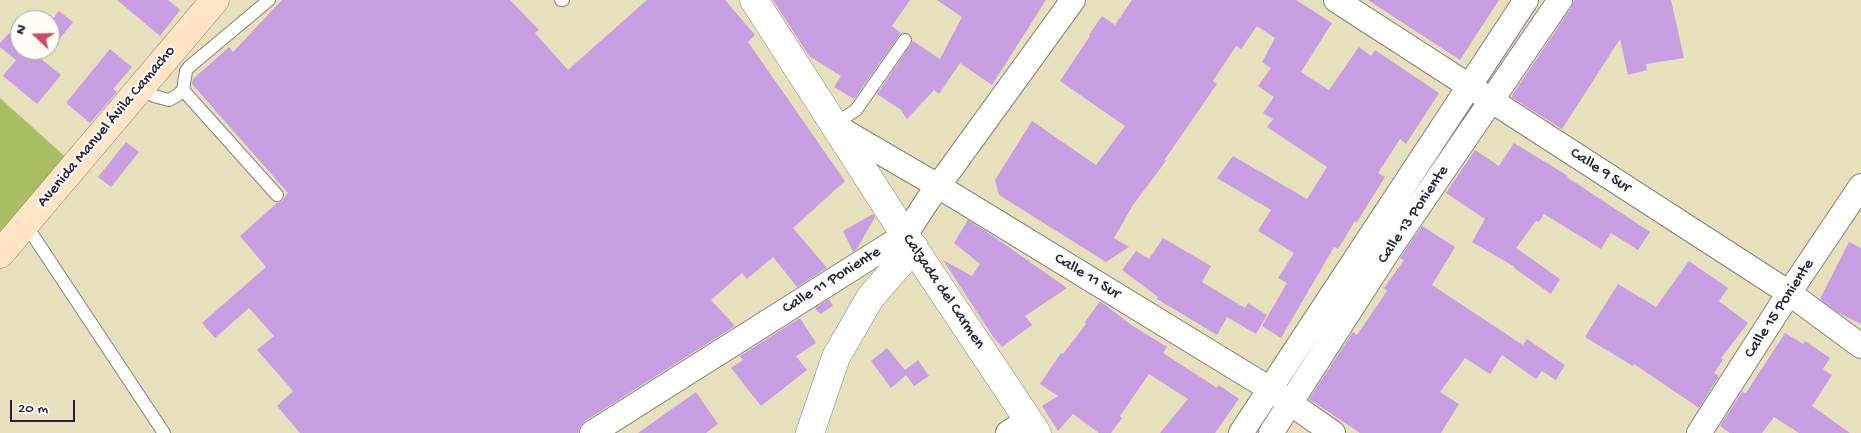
<!DOCTYPE html>
<meta charset="utf-8">
<style>
body{margin:0}
#map{position:relative;width:1861px;height:433px;overflow:hidden;background:#e7e0bc;font-family:"Gochi Hand",sans-serif}
canvas{display:block}
.north{position:absolute;left:10px;top:10px;width:50px;height:50px;box-sizing:border-box;background:#fdfcf7;border:1px solid #a5a5ac;border-radius:50%;rotate:291deg;font-size:14px;font-weight:700;line-height:20px;text-align:center;color:#22223b}
.north::after{content:'';display:block;margin:auto;width:18px;height:22px;background:#d1495b;clip-path:polygon(50% 0,100% 100%,50% 72%,0 100%)}
.scale{position:absolute;left:10px;top:400px;width:65px;height:22px;box-sizing:border-box;border:2px solid #22223b;border-top:0;padding-left:6px;font-size:15px;line-height:18px;white-space:nowrap;color:#22223b;-webkit-text-stroke:4px #fdfcf7;paint-order:stroke}
</style>
<div id="map">
<canvas width="1861" height="433"></canvas>
<div class="north">N</div>
<div class="scale">20 m</div>
</div>
<script>
const ctx = document.querySelector('canvas').getContext('2d');
ctx.lineJoin = 'round';
function fillPath(path, color) { ctx.fillStyle = color; ctx.fill(path, 'evenodd'); }
const poly = rows => new Path2D(rows.map(r => 'M' + r).join(''));
function strokePath(path, color, width, dash) { ctx.strokeStyle = color; ctx.lineWidth = width; ctx.lineCap = dash ? 'butt' : 'round'; ctx.setLineDash(dash || []); ctx.stroke(path); }
function label(font, color, halo, rows, align = 'center') {
  ctx.font = font + ' "Gochi Hand",sans-serif'; ctx.lineWidth = 4; ctx.setLineDash([]); ctx.textBaseline = 'middle'; ctx.strokeStyle = halo; ctx.fillStyle = color; for (const [text, x, y, turn = 0] of rows) {
    ctx.save(); ctx.translate(x, y); ctx.rotate((+turn || 0) * Math.PI / 180); ctx.textAlign = isNaN(turn) ? turn : align; if (halo) ctx.strokeText(text, 0, 0); ctx.fillText(text, 0, 0); ctx.restore();
  }
}
fillPath(poly([
 [0,98,70,161,0,236]
]), '#a9bd61');
fillPath(poly([
 [117,0,168,0,180,10,160,36],
 [282,0,510,0,539,30,535,33,568,70,647,0,725,0,755,35,748,42,845,181,793,228,827,268,797,287,773,257,747,279,742,273,711,300,735,326,585,421,580,426,578,433,300,433,277,406,293,391,257,350,274,336,249,308,215,338,202,323,266,267,240,236,277,203,282,201,288,193,192,84,193,79,229,47,233,52],
 [773,0,910,0,892,26,901,33,854,99,834,87,841,76,809,56],
 [937,0,1046,0,992,85,960,63,939,94,934,90,907,119,901,110,877,94,913,41,940,59,962,17],
 [1132,0,1296,0,1332,23,1301,72,1329,90,1359,47,1371,56,1375,50,1439,93,1406,144,1400,139,1378,173,1385,177,1357,222,1355,221,1338,249,1334,247,1281,338,1262,326,1287,283,1278,278,1294,253,1258,231,1271,210,1217,178,1233,156,1307,199,1327,167,1267,127,1273,119,1263,113,1274,97,1258,86,1271,68,1262,62,1275,38,1257,26,1241,49,1236,46,1213,81,1217,84,1165,159,1166,161,1133,205,1114,238,1129,247,1106,262,999,195,995,180,1032,121,1096,165,1125,126,1060,81,1090,36,1089,35,1102,16,1115,25],
 [1368,0,1499,0,1460,60],
 [1574,0,1671,0,1684,58,1646,64,1647,70,1628,75,1620,39,1562,129,1511,97,1571,8],
 [59,11,73,22,50,51,50,22],
 [9,33,20,42,20,50,30,50,61,75,37,104,3,76,16,60,0,47,0,43],
 [110,49,132,67,113,89,117,92,90,123,66,103],
 [126,142,139,152,111,187,98,177],
 [1514,143,1568,176,1567,177,1650,232,1638,250,1611,233,1601,249,1544,214,1539,222,1536,221,1516,248,1560,279,1551,294,1514,268,1515,267,1472,242,1485,219,1446,193,1475,150,1499,166],
 [873,214,875,217,857,249,853,252,843,231],
 [968,220,990,234,1067,288,1025,316,1032,325,1002,347,994,338,943,260,972,276,980,264,954,243],
 [1422,226,1455,247,1432,285,1523,345,1527,339,1565,365,1556,380,1542,371,1536,379,1502,355,1490,374,1465,358,1440,392,1459,404,1441,433,1360,433,1309,399,1353,332,1357,335,1387,291,1384,288,1404,260,1400,258],
 [1163,238,1211,266,1202,282,1245,308,1248,303,1267,315,1256,334,1227,317,1217,335,1157,299,1158,297,1122,270,1136,251,1149,259],
 [1849,242,1861,248,1861,324,1837,312,1820,299],
 [1689,261,1728,288,1719,301,1748,323,1721,358,1723,360,1714,373,1719,376,1699,408,1634,364,1633,366,1585,337,1618,284,1656,307],
 [829,299,833,306,820,314,815,308],
 [1100,301,1130,324,1167,347,1163,353,1217,388,1219,385,1239,399,1215,433,1160,433,1188,399,1149,374,1120,416,1122,418,1111,433,1099,433,1073,414,1058,431,1042,406,1058,396,1040,384,1061,353,1063,354,1086,324,1085,322],
 [800,318,816,343,796,356,807,370,761,406,731,368,743,360,740,356],
 [1785,333,1803,344,1805,341,1830,358,1823,369,1832,375,1812,406,1850,433,1799,433,1774,417,1762,433,1730,433,1720,426,1742,392,1746,393],
 [887,348,905,370,918,360,929,376,914,386,906,375,891,388,871,361],
 [696,392,718,424,706,433,638,433]
]), '#c69ee1');
const service = poly([
 [561,0,563,0],
 [142,85,154,96,169,100,178,95,183,90,186,71,189,67,269,0],
 [183,90,277,195],
 [835,124,856,110,905,40],
 [27,223,32,234,164,433]
]);
const minor = poly([
 [1336,0,1789,293,1861,346],
 [837,127,938,186,1270,389,1333,433],
 [592,433,905,235,928,200,1073,0],
 [1008,433,1028,420],
 [1241,433,1526,0],
 [1271,433,1387,253,1560,0],
 [1699,433,1789,293,1861,186]
]);
const tertiary = poly([
 [754,0,905,235,1037,433],
 [810,433,836,357,870,298,914,247]
]);
const secondary = poly([
 [0,254,215,0]
]);
strokePath(service, '#84817c', 14);
strokePath(minor, '#84817c', 26);
strokePath(tertiary, '#84817c', 29);
strokePath(secondary, '#84817c', 29);
strokePath(service, '#fff', 12);
strokePath(minor, '#fff', 24);
strokePath(tertiary, '#fff', 28);
strokePath(secondary, '#ffe4c6', 28);
label('16px', '#22223b', '#fdfcf7', [
 ["Avenida Manuel Ávila Camacho",107,127,-50],
 ["Calle 9 Sur",1600,171,33],
 ["Calle 13 Poniente",1414,215,-56],
 ["Calle 11 Sur",1087,277,31],
 ["Calle 11 Poniente",832,281,-32],
 ["Calzada del Carmen",943,292,56],
 ["Calle 15 Poniente",1780,309,-57]
]);
</script>
